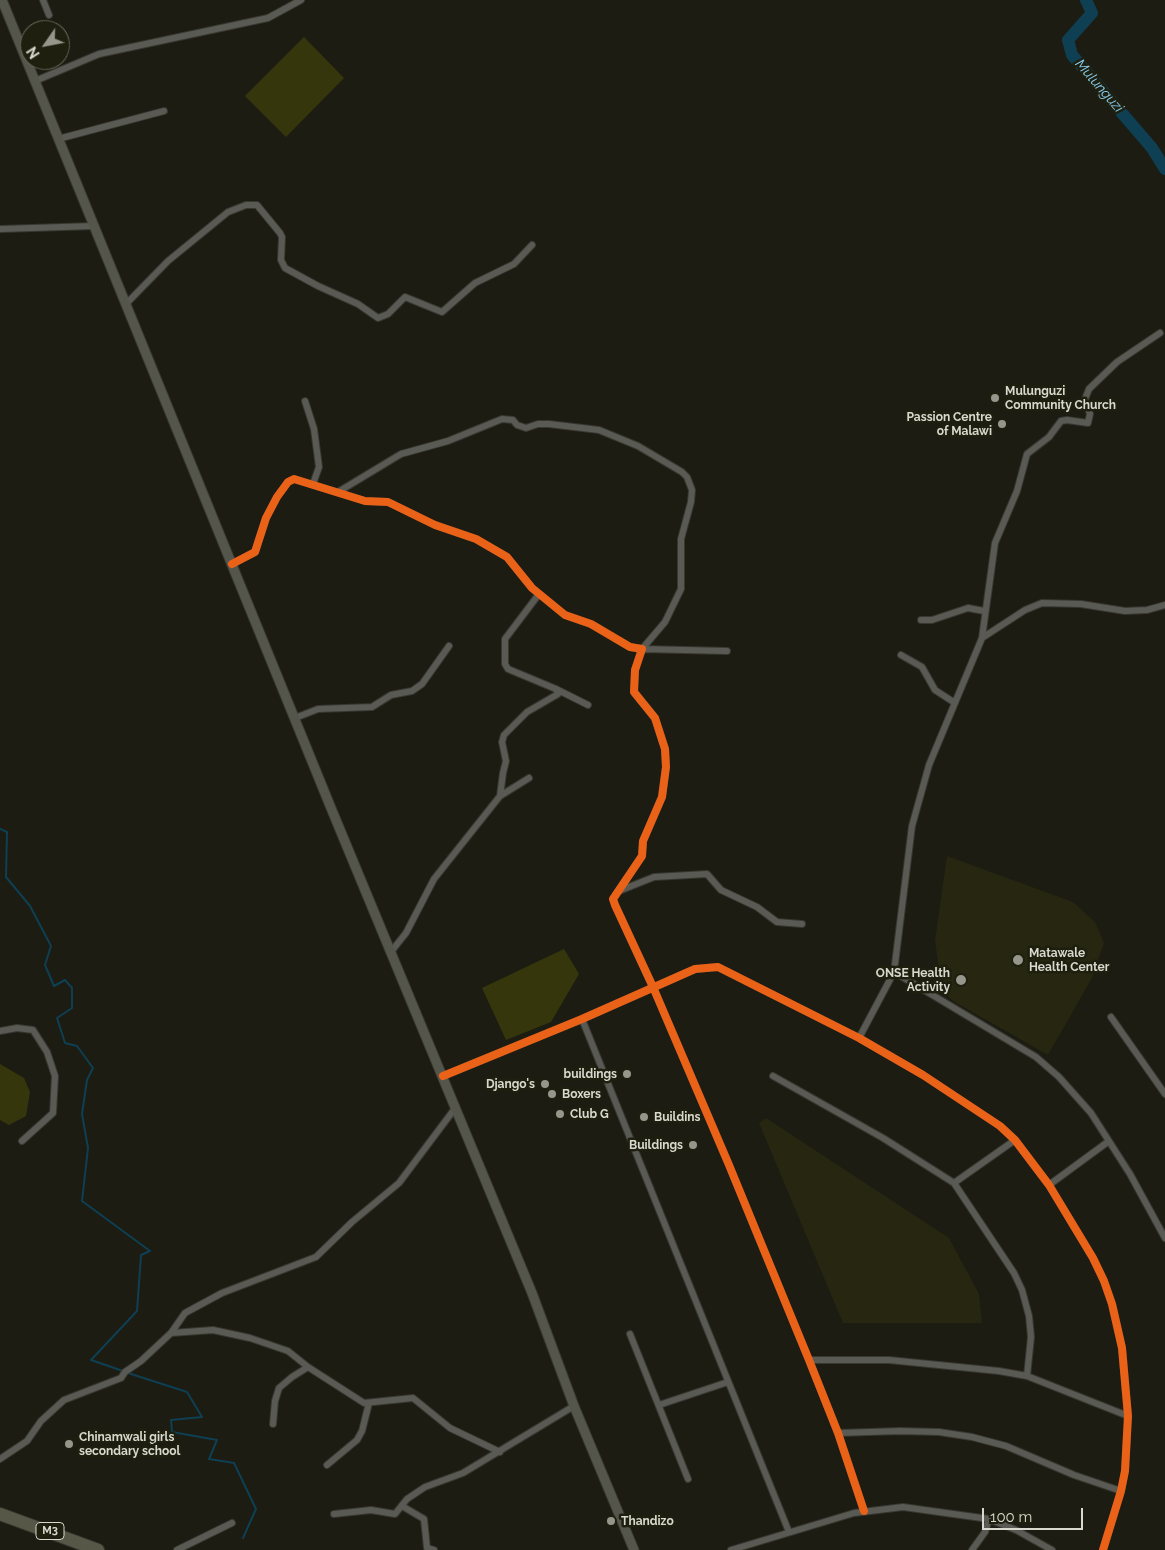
<!DOCTYPE html>
<style>
body{margin:0}
#map{position:relative;width:1165px;height:1550px;overflow:hidden;background:#1c1c12;font-family:Raleway,sans-serif}
canvas{display:block}
.north{position:absolute;left:20px;top:20px;width:50px;height:50px;box-sizing:border-box;background:#1f1f0f;border:1px solid #69695b;border-radius:50%;rotate:237deg;font-size:14px;font-weight:700;line-height:20px;text-align:center;color:#d8d8ce}
.north::after{content:'';display:block;margin:auto;width:18px;height:22px;background:#96968c;clip-path:polygon(50% 0,100% 100%,50% 72%,0 100%)}
.scale{position:absolute;left:982px;top:1508px;width:101px;height:22px;box-sizing:border-box;border:2px solid #d8d8ce;border-top:0;padding-left:6px;font-size:15px;line-height:18px;white-space:nowrap;color:#d8d8ce;-webkit-text-stroke:4px #1f1f0f;paint-order:stroke}
</style>
<div id="map">
<canvas width="1165" height="1550"></canvas>
<div class="north">N</div>
<div class="scale">100 m</div>
</div>
<script>
const ctx = document.querySelector('canvas').getContext('2d');
ctx.lineJoin = 'round';
function fillPath(path, color) { ctx.fillStyle = color; ctx.fill(path, 'evenodd'); }
const poly = rows => new Path2D(rows.map(r => 'M' + r).join(''));
function strokePath(path, color, width, dash) { ctx.strokeStyle = color; ctx.lineWidth = width; ctx.lineCap = dash ? 'butt' : 'round'; ctx.setLineDash(dash || []); ctx.stroke(path); }
function label(font, color, halo, rows, align = 'center') {
  ctx.font = font + ' Raleway,sans-serif'; ctx.lineWidth = 5; ctx.setLineDash([]); ctx.textBaseline = 'middle'; ctx.strokeStyle = halo; ctx.fillStyle = color; for (const [text, x, y, turn = 0] of rows) {
    ctx.save(); ctx.translate(x, y); ctx.rotate((+turn || 0) * Math.PI / 180); ctx.textAlign = isNaN(turn) ? turn : align; if (halo) ctx.strokeText(text, 0, 0); ctx.fillText(text, 0, 0); ctx.restore();
  }
}
fillPath(poly([
 [947,856,1073,902,1095,922,1104,943,1092,978,1048,1055,953,1001,942,991,935,941],
 [766,1118,949,1238,979,1294,982,1323,843,1323,759,1123]
]), '#262611');
fillPath(poly([
 [304,37,344,78,286,137,245,96],
 [564,949,579,974,551,1022,506,1040,482,988],
 [0,1064,24,1078,30,1092,26,1116,9,1125,0,1120]
]), '#36360c');
strokePath(poly([
 [0,829,7,832,6,877,30,906,51,946,45,965,54,986,65,980,72,988,72,1008,57,1018,65,1043,77,1046,93,1068,87,1080,82,1114,88,1148,82,1201,150,1251,141,1255,137,1311,91,1360,123,1371],
 [128,1373,187,1392,202,1417,171,1420,172,1432,217,1440,209,1459,234,1463,256,1509,243,1538]
]), '#0e3f53', 2);
strokePath(poly([
 [1086,0,1092,13,1068,40,1072,55,1152,148,1165,169]
]), '#0e3f53', 12);
const street = poly([
 [43,0,49,15],
 [35,81,99,54,268,18,301,0],
 [58,139,164,111],
 [1,229,94,226],
 [126,304,168,261,228,212,246,205,257,205,280,233,282,237,281,260,285,268,318,286,358,304,378,318,388,314,405,297,442,312,475,283,514,264,532,245],
 [305,401,314,429,319,467,313,484],
 [338,492,401,454,448,441,502,419,513,420,517,425,526,428,538,424,549,424,599,430,638,446,682,472,687,477,692,490,691,502,681,539,681,589,665,622,642,649],
 [232,564,255,552,266,518,277,497,288,482,294,479,365,501,388,502,435,525,476,539,507,557,532,588,565,615,591,624,630,647,642,649,635,670,634,692,655,718,665,749,666,767,662,797,643,841,642,856,613,899,615,905,653,987,729,1165,809,1360,838,1433,864,1511],
 [921,620,932,620,968,608,984,611],
 [982,638,1025,610,1042,603,1081,604,1125,611,1147,610,1165,605],
 [642,649,727,651],
 [901,655,922,667,935,690,955,703],
 [556,689,588,705],
 [295,718,318,709,372,707,391,695,412,691,422,684,449,646],
 [500,796,503,773,506,761,502,742,504,735,527,712,558,694,556,689,508,669,505,664,505,639,539,594],
 [619,891,654,877,707,874,721,890,757,907,777,922,802,924],
 [390,953,406,933,434,879,500,796,529,778],
 [894,972,912,826,929,765,982,638,995,543,1017,491,1027,454,1049,437,1061,421,1067,420,1088,423,1090,414,1085,399,1089,389,1117,362,1160,333],
 [1111,1017,1165,1094],
 [582,1019,789,1532],
 [0,1031,17,1028,33,1030,47,1052,55,1076,53,1113,22,1141],
 [859,1038,894,972,1036,1057,1059,1077,1091,1113,1130,1174,1165,1238],
 [443,1076,582,1019,695,969,718,967,859,1038,923,1075,1000,1126,1015,1140,1049,1185,1093,1258,1104,1281,1112,1304,1122,1348,1128,1416,1125,1471,1121,1491,1103,1550],
 [773,1076,883,1138,954,1183,1014,1273,1022,1290,1029,1316,1031,1337,1027,1376],
 [954,1183,1015,1140],
 [1049,1185,1109,1141],
 [171,1333,185,1313,222,1293,316,1257,352,1222,399,1183,456,1107],
 [630,1334,688,1479],
 [809,1360,889,1360,999,1371,1027,1376,1128,1416],
 [659,1405,728,1382],
 [273,1424,275,1401,279,1388,292,1377,308,1367],
 [838,1433,900,1431,939,1432,972,1437,1006,1446,1074,1475,1121,1491],
 [0,1459,27,1441,41,1421,64,1400,121,1378,125,1372,141,1361,171,1333,213,1330,250,1338,288,1351,308,1367,364,1403,413,1398,450,1428,500,1452],
 [327,1465,357,1440,362,1431,369,1403],
 [402,1506,424,1519,427,1548,434,1550],
 [334,1514,371,1510,395,1514,407,1499,425,1487,463,1473,574,1406],
 [177,1550,232,1523],
 [731,1550,854,1513,903,1507,989,1519,1016,1530,1052,1550],
 [972,1550,985,1532,989,1519]
]);
const secondary = poly([
 [2,0,331,808,532,1293,574,1406,634,1550]
]);
const highway = poly([
 [0,1514,98,1550]
]);
strokePath(street, '#383831', 8);
strokePath(secondary, '#383831', 11);
strokePath(highway, '#383831', 14);
strokePath(street, '#595a53', 6);
strokePath(secondary, '#55564b', 9);
strokePath(highway, '#575748', 12);
strokePath(poly([
 [232,564,255,552,266,518,277,497,288,482,294,479,365,501,388,502,435,525,476,539,507,557,532,588,565,615,591,624,630,647,642,649,635,670,634,692,655,718,665,749,666,767,662,797,643,841,642,856,613,899,615,905,653,987,729,1165,809,1360,838,1433,864,1511],
 [443,1076,582,1019,695,969,718,967,859,1038,923,1075,1000,1126,1015,1140,1049,1185,1093,1258,1104,1281,1112,1304,1122,1348,1128,1416,1125,1471,1121,1491,1103,1550]
]), '#ea6118', 8);
for (const [x, y, r, color] of [
 [995,398,5,"#96968c"],
 [1002,424,5,"#96968c"],
 [1018,960,6,"#96968c"],
 [961,980,6,"#96968c"],
 [627,1074,5,"#96968c"],
 [545,1084,5,"#96968c"],
 [552,1094,5,"#96968c"],
 [560,1114,5,"#96968c"],
 [644,1117,5,"#96968c"],
 [693,1145,5,"#96968c"],
 [69,1444,5,"#96968c"],
 [611,1521,5,"#96968c"]
]) { const dot = new Path2D(); dot.arc(x, y, r, 0, 2 * Math.PI); ctx.fillStyle = color; ctx.fill(dot); strokePath(dot, '#1f1f0f', 2); }
for (const [x, y, w] of [
 [50,1531,28]
]) { const box = new Path2D(); box.roundRect(x - w / 2, y - 8.5, w, 17, 4); ctx.fillStyle = '#1f1f0f'; ctx.fill(box); strokePath(box, '#d8d8ce', 1); }
label('bold 11px', '#d8d8ce', null, [
 ["M3",50,1531]
]);
label('bold 12px', '#d8d8ce', '#1f1f0f', [
 ["Mulunguzi",1005,391],
 ["Community Church",1005,405],
 ["Passion Centre",992,417,"right"],
 ["of Malawi",992,431,"right"],
 ["Matawale",1029,953],
 ["Health Center",1029,967],
 ["ONSE Health",950,973,"right"],
 ["Activity",950,987,"right"],
 ["buildings",617,1074,"right"],
 ["Django's",535,1084,"right"],
 ["Boxers",562,1094],
 ["Club G",570,1114],
 ["Buildins",654,1117],
 ["Buildings",683,1145,"right"],
 ["Chinamwali girls",79,1437],
 ["secondary school",79,1451],
 ["Thandizo",621,1521]
], 'left');
label('italic 14px', '#8ad3f9', '#1f1f0f', [
 ["Mulunguzi",1099,86,49]
]);
</script>
